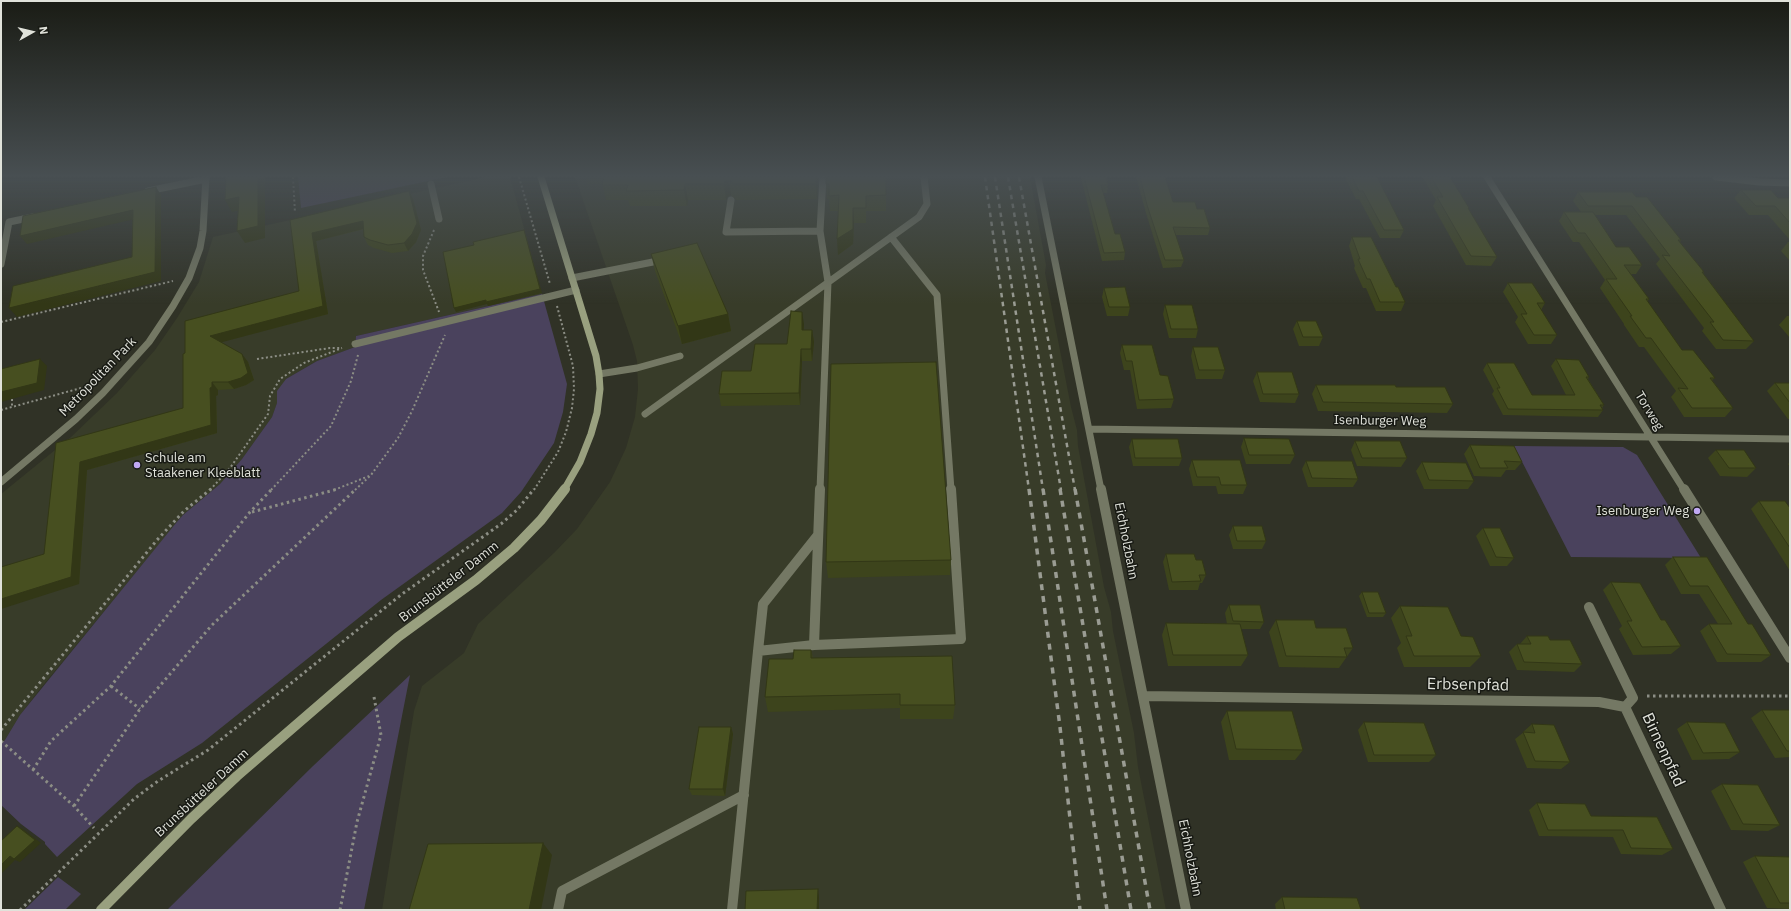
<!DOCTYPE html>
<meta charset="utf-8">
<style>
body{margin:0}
#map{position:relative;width:1791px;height:911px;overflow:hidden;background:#303226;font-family:"IBM Plex Sans",sans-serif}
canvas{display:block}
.frame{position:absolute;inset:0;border:2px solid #e0e2da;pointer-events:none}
.north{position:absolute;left:12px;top:12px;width:40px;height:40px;-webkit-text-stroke:3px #181a14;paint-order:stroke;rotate:82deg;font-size:11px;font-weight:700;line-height:16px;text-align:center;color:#e0e2da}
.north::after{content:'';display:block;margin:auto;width:14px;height:18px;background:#e0e2da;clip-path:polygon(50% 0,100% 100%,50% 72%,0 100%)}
</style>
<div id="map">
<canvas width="1791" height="911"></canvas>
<div class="frame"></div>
<div class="north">N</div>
</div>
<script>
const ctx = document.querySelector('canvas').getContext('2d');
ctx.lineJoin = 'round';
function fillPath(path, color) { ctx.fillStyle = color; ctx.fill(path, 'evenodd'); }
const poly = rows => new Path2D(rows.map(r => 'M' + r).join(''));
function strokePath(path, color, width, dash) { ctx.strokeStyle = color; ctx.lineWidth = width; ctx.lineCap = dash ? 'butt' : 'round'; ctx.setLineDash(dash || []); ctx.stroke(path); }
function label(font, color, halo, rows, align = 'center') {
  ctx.font = font + ' "IBM Plex Sans",sans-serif'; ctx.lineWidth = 3; ctx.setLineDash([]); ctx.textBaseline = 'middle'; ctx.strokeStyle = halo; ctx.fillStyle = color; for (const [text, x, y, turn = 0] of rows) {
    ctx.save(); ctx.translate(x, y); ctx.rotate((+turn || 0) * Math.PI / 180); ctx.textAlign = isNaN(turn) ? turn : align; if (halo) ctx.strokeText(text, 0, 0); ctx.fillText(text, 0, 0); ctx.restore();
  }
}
fillPath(poly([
 [486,177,510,177,542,294,356,336,355,347,317,361,286,379,272,417,242,459,220,484,183,515,40,689,20,715,5,740,1,744,1,494,71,437,117,393,155,350,177,318,199,282,213,237],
 [575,177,1030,177,1046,265,1045,273,1071,407,1077,430,1078,446,1104,587,1111,612,1113,631,1134,733,1138,767,1166,910,382,910,414,711,422,686,464,653,478,624,555,552,577,529,610,482,626,448,635,417,638,389,637,361,633,345]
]), '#383c29');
fillPath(poly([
 [298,177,447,177,301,208],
 [542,294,567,384,563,412,554,443,521,492,502,513,381,600,202,743,137,784,57,857,45,844,45,842,21,824,1,805,1,744,5,740,20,715,176,523,183,515,220,484,242,459,272,417,277,403,277,391,286,379,317,361,355,347,356,336],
 [1514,446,1623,447,1637,455,1701,558,1571,557],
 [410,675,364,910,167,910,313,766],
 [58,877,81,894,65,910,24,910]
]), '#4a425d');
strokePath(poly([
 [293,177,295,213],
 [519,177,550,284],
 [434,230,423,256,423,270,439,312],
 [1,322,173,281],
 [257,359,330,348,341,348],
 [12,399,12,407],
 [1,410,92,385],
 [210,490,230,468,268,414,270,396,280,379,304,363,342,348],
 [271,490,331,426,351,381,358,355],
 [334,490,369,476],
 [355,490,371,475,398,438,412,411,445,335],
 [534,490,558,452,566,432,572,408,574,389,573,366,557,306]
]), '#8c8e85', 2, [2, 2.5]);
strokePath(poly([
 [252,512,338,489],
 [111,686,140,709],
 [1647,696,1790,696],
 [1,730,157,540,184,511,211,489],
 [1,741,74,806,94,828],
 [33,770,51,741,111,686,250,512,272,489],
 [74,806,140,709,212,625,356,489],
 [20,910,134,799,158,781,208,750,402,594,501,524,517,510,534,489],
 [340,910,357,822,381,735,374,697]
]), '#8c8e85', 3, [2.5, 3.5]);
strokePath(poly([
 [431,184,439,219],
 [148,191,206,179],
 [731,200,726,232,820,231],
 [891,237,937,295,951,490],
 [1,264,9,222,33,217],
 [572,278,663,260],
 [355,344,576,290],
 [599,374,637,368,680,356],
 [645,414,919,217,927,204,924,177],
 [820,490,828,282,820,231,823,177]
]), '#747864', 7);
strokePath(poly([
 [1589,607,1633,698,1625,707],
 [814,645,961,639,951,489],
 [758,651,763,604,818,535],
 [558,910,562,891,744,795],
 [732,910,758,651,814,645,820,489]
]), '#747864', 10);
strokePath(poly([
 [1038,177,1101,490],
 [1487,177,1684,490],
 [1716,177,1759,182,1790,183],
 [1089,429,1790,439],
 [1,482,76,419,103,393,149,342,173,306,189,278,200,248,203,231,206,177]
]), '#747864', 7);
strokePath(poly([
 [1101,489,1186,910],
 [1684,489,1790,658],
 [1143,696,1599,702,1625,707,1721,910]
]), '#747864', 10);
strokePath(poly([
 [541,177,596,356,599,374,600,389,597,413,591,434,580,462,564,490]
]), '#99a07f', 7);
strokePath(poly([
 [101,910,191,819,237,776,398,637,476,580,514,548,541,520,565,489]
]), '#99a07f', 10);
strokePath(poly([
 [985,177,1029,490],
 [995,177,1043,490],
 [1008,177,1061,490],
 [1019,177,1075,490]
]), '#9a9c93', 2.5, [4.5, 4.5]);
strokePath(poly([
 [1029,489,1060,727,1080,910],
 [1043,489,1107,910],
 [1060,489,1131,910],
 [1075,489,1150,910]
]), '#9a9c93', 3.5, [6, 6]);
fillPath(poly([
 [585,177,818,177,817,199,736,200,731,195,727,197,726,200,688,200,687,206,630,206,628,200,606,200,602,184,588,184],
 [886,177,886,211,866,211,866,223,854,223,853,244,838,255,838,211,830,211,829,199,827,199,826,184],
 [1081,177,1106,177,1108,185,1107,193,1103,193,1115,234,1125,252,1124,260,1102,261,1081,178],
 [1136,177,1165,177,1173,202,1197,209,1210,228,1208,235,1175,235,1184,260,1181,267,1163,268,1146,213],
 [1347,177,1377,177,1404,230,1400,238,1380,238,1359,199,1356,199,1346,180],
 [1422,177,1450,177,1469,208,1469,210,1497,257,1491,266,1466,265,1433,206,1436,200],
 [1741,190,1778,198,1790,198,1790,240,1768,215,1749,215,1734,198],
 [409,191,413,199,421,230,416,242,408,251,392,253,374,248,368,245,364,237,364,229,316,241,328,314,221,342,248,362,254,380,246,385,234,389,218,390,218,395,216,396,217,433,87,470,79,584,44,554,56,443,183,408,185,353,299,291,290,220],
 [1578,192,1636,197,1681,240,1680,242,1704,272,1703,273,1754,341,1746,349,1716,349,1702,331,1704,328,1656,264,1660,259,1626,215,1594,215,1616,247,1642,265,1636,274,1631,274,1649,299,1647,302,1682,350,1715,378,1712,380,1733,408,1725,417,1684,417,1671,397,1676,391,1644,347,1639,347,1624,325,1624,324,1600,288,1605,280,1579,242,1573,242,1559,221,1564,212,1581,212,1573,201],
 [1352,237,1396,287,1405,302,1401,311,1376,311,1366,288,1363,288,1354,268,1355,266,1349,246],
 [1788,242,1790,242,1790,261,1781,251],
 [651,254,728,314,731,331,682,344,655,271],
 [1508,283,1545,303,1541,310,1557,335,1551,344,1528,344,1515,322,1518,317,1503,292],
 [1104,288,1130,307,1128,316,1107,316,1102,297],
 [1165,305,1198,329,1196,338,1169,338,1163,314],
 [1787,316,1790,316,1790,338,1779,325],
 [1297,321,1323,337,1319,346,1299,346,1293,329],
 [804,324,803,330,812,330,814,342,812,361,802,361,800,405,721,406,719,394,787,344],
 [1122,345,1160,375,1174,399,1171,408,1137,409,1130,370,1124,370,1120,353],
 [1193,347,1225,370,1222,379,1196,379,1191,356],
 [1556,359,1589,377,1588,379,1604,405,1602,408,1603,410,1598,417,1503,415,1492,394,1494,391,1483,370,1487,363,1532,395,1566,395,1551,366],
 [1257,372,1299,394,1295,403,1260,402,1253,381],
 [1775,383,1790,383,1790,419,1788,419,1767,391],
 [1316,385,1453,404,1447,413,1318,411,1312,394],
 [1244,438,1295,455,1290,464,1246,464,1241,447],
 [1132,439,1182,458,1179,466,1133,466,1129,447],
 [1355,441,1407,458,1401,467,1357,466,1351,450],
 [1470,445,1522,462,1515,470,1506,470,1501,477,1474,476,1464,454],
 [1716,450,1756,468,1747,477,1720,476,1708,458],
 [1192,460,1247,485,1243,494,1218,494,1216,486,1193,486,1189,469],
 [1306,461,1358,479,1353,487,1308,487,1302,469],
 [1422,462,1474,481,1468,489,1424,489,1416,471],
 [1790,462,1790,467,1788,464],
 [1759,501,1790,508,1790,571,1751,509],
 [1233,526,1266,541,1262,549,1233,549,1229,535],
 [1483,528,1514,558,1507,566,1490,566,1476,536],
 [1166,554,1196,560,1206,575,1202,583,1200,583,1198,590,1169,590,1163,562],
 [1673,557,1707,557,1748,624,1771,655,1761,662,1717,662,1700,631,1709,624,1718,624,1699,594,1681,594,1665,565],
 [951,560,950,575,828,578,826,562],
 [1611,582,1661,620,1681,646,1671,654,1633,655,1619,629,1622,626,1603,590],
 [1362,592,1386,613,1383,617,1367,617,1359,596],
 [1229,605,1264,622,1260,629,1241,629,1248,655,1241,666,1168,666,1162,635,1166,623,1227,624,1225,613],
 [1400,606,1461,636,1481,656,1470,667,1404,667,1397,648,1401,643,1391,618],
 [1276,620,1316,628,1353,648,1339,668,1279,667,1269,632],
 [1527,636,1550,640,1582,664,1574,672,1517,670,1509,652,1517,644,1520,644],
 [811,650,813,658,955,705,953,719,900,719,900,708,768,712,765,697,793,659],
 [1762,710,1790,710,1790,757,1775,758,1751,718],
 [1227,711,1303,750,1295,760,1229,760,1221,722],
 [1364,722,1436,755,1429,762,1368,762,1358,730],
 [1687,722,1740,752,1729,759,1692,760,1677,729],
 [1532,724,1570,762,1561,769,1527,768,1515,739,1524,732,1523,732],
 [731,727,733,734,725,796,692,795,689,789],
 [1722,784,1780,825,1768,831,1731,830,1711,791],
 [1537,803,1591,816,1673,849,1662,855,1621,854,1613,837,1539,836,1529,810],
 [1755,856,1790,857,1790,909,1767,908,1743,862],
 [1282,897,1361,910,1276,910,1275,904]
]), '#3d441c');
fillPath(poly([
 [258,177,265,177,265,238,245,243,237,231],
 [816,177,818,177,817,199,816,184],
 [729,180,731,195,727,197,726,200,724,184,725,181],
 [685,184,688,200,687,206,684,190],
 [156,187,161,195,161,281,17,317,9,308,155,272],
 [409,191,413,199,421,230,416,242,408,251,404,243],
 [239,197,246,209,232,212,225,200],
 [853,208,854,223,853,244,838,255,837,239],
 [133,210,139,218,27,244,20,236],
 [363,221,367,228,316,241,328,314,215,344,210,336,323,306,312,233],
 [524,230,542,293,488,306,487,304,456,312,454,308],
 [802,312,804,324,803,342,802,330],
 [728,314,731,331,682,344,678,326],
 [812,330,814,342,812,361,811,349],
 [801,349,802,361,800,405,799,393],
 [242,354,248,362,254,380,246,385,234,389,228,382],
 [40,359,47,366,44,390,1,402,1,392],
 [212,382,218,390,218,395,216,396,217,433,87,470,79,584,1,609,1,599,71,577,80,462,211,425,210,388],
 [731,727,733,734,725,796,723,789],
 [17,826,23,829,41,843,20,862,15,860,1,874,1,865,10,856],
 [543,843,552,855,541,910,529,910],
 [818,889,819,898,819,910,817,910]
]), '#323716');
const building = poly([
 [226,177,258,177,258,226,237,231,239,197,225,200,226,177],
 [604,177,816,177,816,184,734,184,729,180,725,181,724,184,685,184,684,190,626,191,628,185,602,185,604,177],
 [826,177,886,177,886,195,866,196,866,208,853,208,853,229,837,239,839,195,829,196,829,184,826,184,826,177],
 [1084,177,1106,177,1108,185,1101,185,1115,234,1120,234,1125,252,1104,253,1084,177],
 [1140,177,1165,177,1173,202,1195,202,1197,209,1204,209,1210,228,1173,227,1184,260,1165,260,1147,205,1140,177],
 [1352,177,1377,177,1404,230,1384,230,1363,191,1359,191,1352,177],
 [1431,177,1450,177,1469,208,1468,208,1497,257,1471,256,1437,197,1443,197,1431,177],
 [156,187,155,272,9,308,13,286,132,257,133,210,20,236,23,216,156,187],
 [1741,190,1771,190,1778,198,1790,198,1790,223,1775,206,1756,206,1741,190],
 [409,191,417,223,412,234,404,243,388,245,370,240,364,237,363,221,312,233,323,306,210,336,242,354,248,373,241,378,228,382,212,382,212,387,210,388,211,425,80,462,71,577,1,599,1,567,44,554,56,443,183,408,183,354,185,353,185,321,299,291,290,220,409,191],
 [1578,192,1632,192,1636,197,1647,197,1681,240,1678,240,1704,272,1702,272,1754,341,1723,340,1710,322,1714,322,1662,255,1670,256,1632,206,1588,206,1578,192],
 [1564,212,1593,212,1616,247,1629,247,1642,265,1624,265,1649,299,1646,299,1682,350,1693,350,1715,378,1710,378,1733,408,1692,408,1678,388,1688,389,1651,338,1646,338,1630,316,1632,316,1606,279,1617,279,1585,233,1578,233,1564,212],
 [524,230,540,289,486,302,486,300,454,308,443,252,474,245,473,242,524,230],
 [1352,237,1371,237,1396,287,1398,287,1405,302,1380,302,1370,279,1367,279,1358,259,1360,259,1352,237],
 [697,243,728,314,678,326,651,254,697,243],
 [1508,283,1532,283,1545,303,1537,303,1557,335,1534,335,1521,314,1527,314,1508,283],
 [1125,287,1130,307,1109,307,1104,288,1125,287],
 [1165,305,1192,305,1198,329,1171,329,1165,305],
 [791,311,802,312,802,330,812,330,811,349,801,349,799,393,719,394,722,371,751,371,755,344,787,344,791,311],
 [1297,321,1316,321,1323,337,1303,337,1297,321],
 [1122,345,1152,345,1160,375,1168,376,1174,399,1139,400,1132,361,1126,361,1122,345],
 [1193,347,1218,347,1225,370,1199,370,1193,347],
 [40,359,37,383,1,392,1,369,40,359],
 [1556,359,1579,360,1589,377,1586,377,1604,405,1600,405,1603,410,1508,409,1497,388,1500,388,1487,363,1514,363,1532,395,1575,395,1556,359],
 [936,362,951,560,826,562,831,364,936,362],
 [1257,372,1292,372,1299,394,1263,394,1257,372],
 [1775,383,1790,383,1790,403,1775,383],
 [1316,385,1395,385,1396,387,1445,387,1453,404,1323,402,1316,385],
 [1244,438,1289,439,1295,455,1249,455,1244,438],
 [1132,439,1178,439,1182,458,1135,458,1132,439],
 [1355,441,1400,441,1407,458,1362,458,1355,441],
 [1470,445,1514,446,1522,462,1504,461,1508,468,1480,468,1470,445],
 [1716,450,1744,450,1756,468,1729,468,1716,450],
 [1192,460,1240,460,1247,485,1221,485,1219,477,1197,477,1192,460],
 [1306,461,1352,461,1358,479,1312,478,1306,461],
 [1422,462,1466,463,1474,481,1429,480,1422,462],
 [1759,501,1785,501,1790,508,1790,548,1759,501],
 [1233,526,1262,526,1266,541,1237,541,1233,526],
 [1483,528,1500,528,1514,558,1496,557,1483,528],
 [1166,554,1194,554,1196,560,1202,560,1206,575,1199,575,1201,581,1172,582,1166,554],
 [1673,557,1707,557,1748,624,1752,624,1771,655,1727,654,1709,624,1732,624,1708,586,1690,586,1673,557],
 [1611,582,1640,583,1661,620,1665,620,1681,646,1642,647,1627,621,1632,621,1611,582],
 [1362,592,1378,592,1386,613,1369,613,1362,592],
 [1229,605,1260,605,1264,622,1233,621,1229,605],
 [1400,606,1448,607,1461,636,1473,637,1481,656,1414,656,1406,636,1412,636,1400,606],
 [1276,620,1314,620,1316,628,1346,628,1353,648,1344,648,1347,657,1286,656,1276,620],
 [1166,623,1240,624,1248,655,1173,655,1166,623],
 [1527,636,1548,636,1550,640,1570,640,1582,664,1524,662,1517,644,1531,644,1527,636],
 [794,650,811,650,811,658,952,656,955,705,900,705,900,694,765,697,769,659,793,659,794,650],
 [1762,710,1790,710,1790,751,1787,751,1762,710],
 [1227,711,1292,711,1303,750,1236,749,1227,711],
 [1364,722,1424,723,1436,755,1374,755,1364,722],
 [1687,722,1725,723,1740,752,1703,753,1687,722],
 [1532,724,1554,725,1570,762,1535,761,1523,732,1535,733,1532,724],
 [699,727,731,727,723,789,689,789,699,727],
 [1722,784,1758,785,1780,825,1743,824,1722,784],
 [1537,803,1585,804,1591,816,1657,817,1673,849,1631,848,1623,830,1548,830,1537,803],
 [17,826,35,840,14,859,10,856,1,865,1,841,17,826],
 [543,843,529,910,409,910,428,844,543,843],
 [1755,856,1790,857,1790,903,1780,903,1755,856],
 [818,889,817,910,745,910,746,891,818,889],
 [1282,897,1357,898,1361,910,1285,910,1282,897]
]);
fillPath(building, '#474f20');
strokePath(building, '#323716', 1);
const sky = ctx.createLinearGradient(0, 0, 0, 304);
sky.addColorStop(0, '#1a1c15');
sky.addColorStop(0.58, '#484f52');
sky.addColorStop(1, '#484f5200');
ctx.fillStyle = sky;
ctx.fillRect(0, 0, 1791, 304);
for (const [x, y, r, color] of [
 [137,465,4,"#c0a8f3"],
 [1697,511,4,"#c0a8f3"]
]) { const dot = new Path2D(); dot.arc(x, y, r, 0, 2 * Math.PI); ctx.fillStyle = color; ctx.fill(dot); strokePath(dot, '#181a14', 1.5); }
label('13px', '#e0e2da', '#181a14', [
 ["Metropolitan Park",98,377,-46],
 ["Torweg",1649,411,59],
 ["Isenburger Weg",1380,421,1],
 ["Eichholzbahn",1126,541,79],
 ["Brunsbütteler Damm",449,582,-38],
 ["Brunsbütteler Damm",202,793,-43],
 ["Eichholzbahn",1190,858,79]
]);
label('13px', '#e0e2da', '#181a14', [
 ["Schule am",145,458],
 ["Staakener Kleeblatt",145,473],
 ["Isenburger Weg",1689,511,"right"]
], 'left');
label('16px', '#e0e2da', '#181a14', [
 ["Erbsenpfad",1468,685,1],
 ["Birnenpfad",1663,750,65]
]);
</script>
